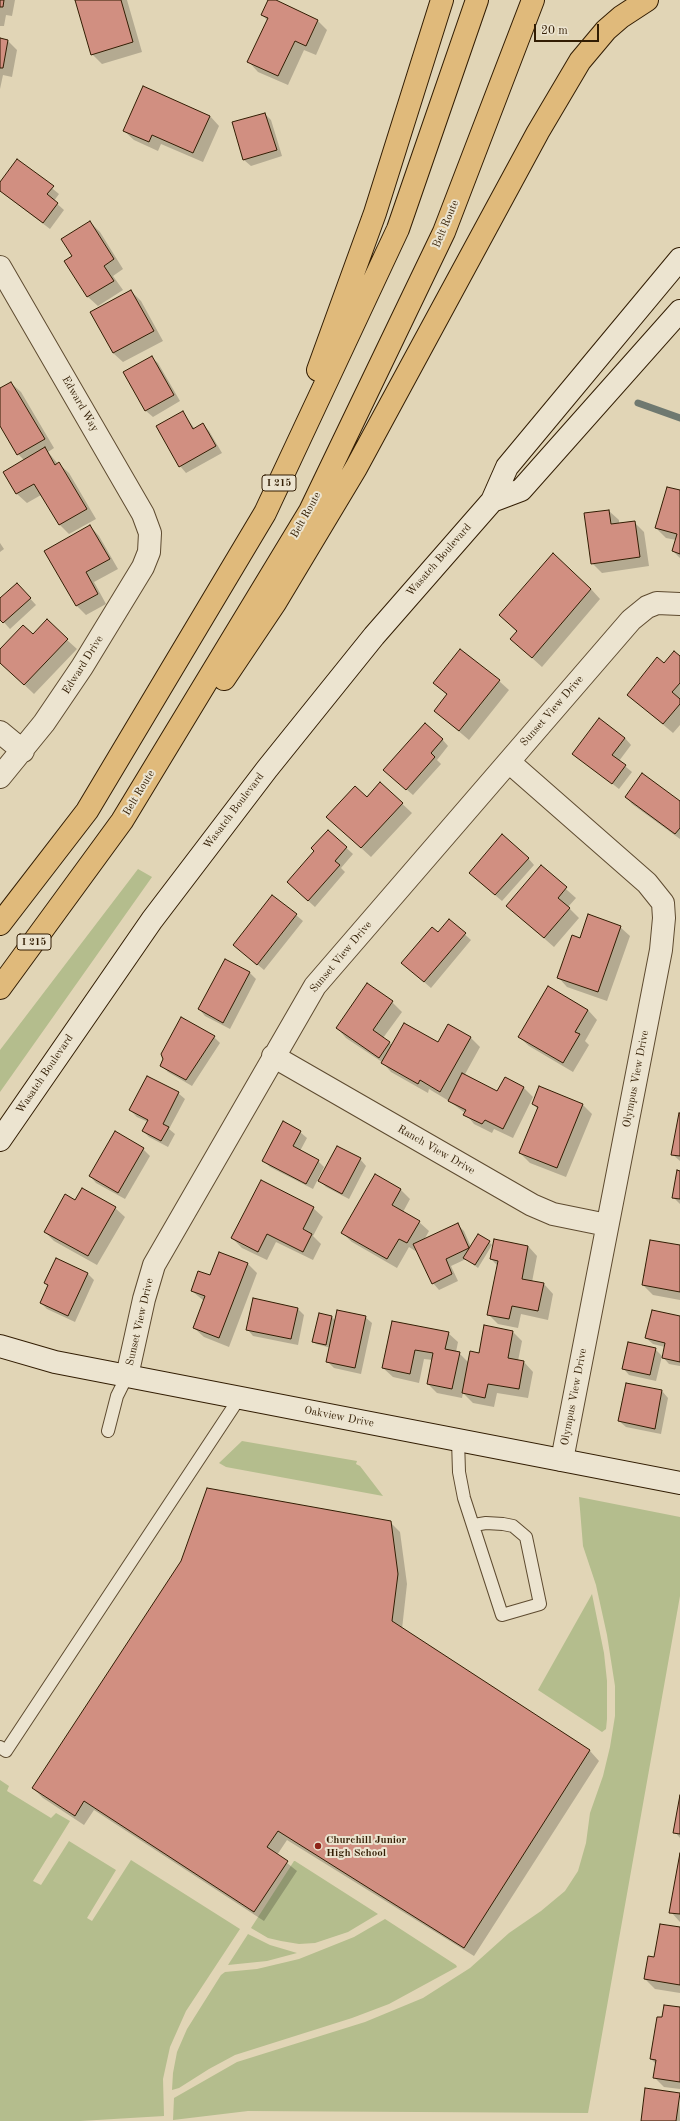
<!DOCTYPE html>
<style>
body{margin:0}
#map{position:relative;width:680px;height:2121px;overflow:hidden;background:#e1d5b6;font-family:"Old Standard TT",serif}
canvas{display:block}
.scale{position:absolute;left:534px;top:24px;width:65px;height:18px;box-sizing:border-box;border:2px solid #321d03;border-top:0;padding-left:5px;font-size:12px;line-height:14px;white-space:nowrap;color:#321d03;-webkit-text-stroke:3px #ece4d0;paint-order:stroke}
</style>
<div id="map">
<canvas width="680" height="2121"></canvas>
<div class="scale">20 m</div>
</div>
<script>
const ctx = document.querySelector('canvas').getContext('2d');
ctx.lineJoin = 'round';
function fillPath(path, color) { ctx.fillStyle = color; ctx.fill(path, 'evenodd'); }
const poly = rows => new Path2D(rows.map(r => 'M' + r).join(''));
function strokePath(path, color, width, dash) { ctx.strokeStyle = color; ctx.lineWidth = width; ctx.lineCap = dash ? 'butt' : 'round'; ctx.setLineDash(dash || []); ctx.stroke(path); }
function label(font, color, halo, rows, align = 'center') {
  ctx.font = font + ' "Old Standard TT",serif'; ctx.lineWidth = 4; ctx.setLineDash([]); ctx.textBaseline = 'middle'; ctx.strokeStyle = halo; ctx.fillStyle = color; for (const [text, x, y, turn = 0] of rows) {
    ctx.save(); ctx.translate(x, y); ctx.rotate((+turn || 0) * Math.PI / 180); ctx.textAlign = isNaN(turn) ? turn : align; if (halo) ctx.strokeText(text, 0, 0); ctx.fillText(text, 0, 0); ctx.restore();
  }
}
fillPath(poly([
 [138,869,152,877,0,1092,0,1050],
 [242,1441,357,1461,356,1464,360,1466,383,1496,226,1467,219,1463],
 [579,1497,680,1517,680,1596,588,2113,248,2111,173,2120,174,2098,237,2062,365,2022,423,1998,470,1968,509,1933,541,1911,565,1891,578,1871,586,1843,590,1813,603,1776,610,1747,615,1716,615,1686,607,1635,596,1585,583,1546],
 [592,1594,604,1653,607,1681,607,1719,606,1729,602,1732,538,1690],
 [0,1780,9,1786,7,1791,51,1818,56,1813,70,1821,33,1881,41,1885,69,1841,116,1870,87,1918,92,1921,131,1860,240,1929,186,2011,170,2047,163,2079,164,2116,80,2121,0,2121],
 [294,1861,295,1861,378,1914,348,1932,315,1943,299,1944,281,1941,268,1938,251,1928],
 [385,1919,456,1965,457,1967,389,2004,352,2018,235,2055,209,2069,179,2088,172,2090,173,2073,177,2052,187,2029,221,1975,225,1972,257,1969,299,1959,354,1937],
 [248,1934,270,1945,297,1953,267,1961,228,1965]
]), '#b4bd8d');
fillPath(poly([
 [0,0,15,0,12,16,6,15,4,26,0,26],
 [76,0,127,0,142,52,102,64,92,54],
 [269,0,273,0,318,21,327,30,316,55,304,50,288,85,258,72,249,62,268,21,262,15],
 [0,39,8,41,17,50,12,77,3,75,0,89],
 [144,87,210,116,219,126,203,162,161,144,158,151,134,140,124,131],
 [265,114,271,120,282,156,251,166,244,160],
 [18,160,59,194,54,201,64,210,50,229,0,191,0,183],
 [90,222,100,232,123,269,113,276,123,290,98,306,88,297,66,261,74,256],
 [131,291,141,301,163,341,123,362,113,353,92,313],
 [151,357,158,363,180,401,153,417,146,411,124,372],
 [11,383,21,392,54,448,48,452,58,464,59,464,69,473,96,519,69,534,60,525,41,495,27,503,17,494,4,472,24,460,18,454,0,424,0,389],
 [182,412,195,429,203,425,209,431,222,453,186,473,180,466],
 [680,491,680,558,673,551,676,540,666,538,656,528],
 [609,511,619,520,619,524,634,522,644,532,649,566,602,573,592,563],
 [90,526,99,536,118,569,94,582,106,604,86,615,77,606,46,551],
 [0,543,4,549,0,552],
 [17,584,36,605,10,629,0,618,0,600],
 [591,589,600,599,542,667,511,639,517,632,500,615],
 [33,636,67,640,77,649,34,694,0,662,0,650],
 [680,657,680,725,673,733,628,695,664,665],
 [499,681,509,690,469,740,435,711,448,696,434,683],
 [625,738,631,745,619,761,632,772,619,789,574,754],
 [442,739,448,746,437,760,441,764,413,795,391,776],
 [380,783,412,813,371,857,337,826],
 [626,797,680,802,680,839,632,804],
 [328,831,353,854,341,868,345,872,315,907,295,889],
 [528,858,534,865,502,901,476,879],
 [541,867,576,898,568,907,579,918,554,947,507,906],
 [296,915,303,921,264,970,234,945],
 [449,920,471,940,431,988,409,969],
 [620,927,630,936,607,1001,567,987,558,977,580,940],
 [250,973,256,979,230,1029,205,1016,199,1009],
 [367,985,392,1002,402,1012,383,1038,392,1045,439,1044,449,1025,471,1038,480,1047,464,1076,498,1093,505,1078,524,1088,533,1097,513,1138,494,1129,492,1133,474,1124,465,1113,449,1101,429,1089,428,1093,391,1072,382,1062,346,1038,337,1028],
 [588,1010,597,1020,585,1041,589,1045,573,1072,529,1046,519,1037],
 [214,1037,220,1043,192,1086,168,1072,161,1065],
 [178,1093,185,1099,169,1129,175,1134,168,1147,149,1137,143,1131,148,1122,137,1117,130,1110],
 [533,1104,582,1104,592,1114,566,1177,530,1163,520,1153,538,1109],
 [680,1114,680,1161,672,1154],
 [300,1132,307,1138,300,1151,318,1161,324,1167,313,1189,270,1167,263,1160],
 [115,1133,143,1149,150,1156,125,1199,96,1183,90,1176],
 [360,1159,366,1166,349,1199,326,1187,320,1181],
 [680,1172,680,1204,673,1197],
 [375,1176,401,1190,410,1199,403,1212,419,1222,429,1231,424,1240,457,1224,464,1231,471,1247,479,1235,489,1242,492,1245,478,1268,466,1259,451,1266,458,1281,439,1290,433,1283,417,1252,409,1247,397,1268,352,1242,342,1233],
 [115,1208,125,1217,97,1265,54,1241,45,1232],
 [313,1208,323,1217,313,1236,321,1244,313,1260,276,1242,267,1260,242,1248,232,1238],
 [528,1246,537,1256,532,1282,544,1284,553,1294,548,1320,521,1314,518,1328,498,1324,489,1315,498,1266,491,1259],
 [680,1246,680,1300,653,1295,643,1285],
 [220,1253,248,1264,257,1273,229,1347,204,1337,194,1328,204,1301,192,1291,211,1277],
 [56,1260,88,1274,94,1280,75,1322,47,1309,41,1303,48,1286,45,1283],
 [298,1309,304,1315,298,1345,253,1336,247,1329],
 [332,1317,336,1321,365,1317,372,1323,361,1374,334,1368,328,1362,331,1348,316,1344,313,1341],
 [680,1317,680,1366,669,1364,662,1356,656,1381,629,1375,623,1368,655,1349,663,1357,665,1347,653,1344,646,1338],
 [392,1322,448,1333,458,1342,456,1352,459,1353,469,1363,512,1331,522,1341,518,1361,524,1362,533,1372,528,1398,497,1393,494,1407,473,1403,463,1393,462,1398,437,1393,428,1384,433,1360,424,1359,419,1383,393,1377,383,1368],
 [626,1384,662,1391,668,1398,661,1434,626,1427,619,1421],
 [390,1522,400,1532,407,1584,402,1629,590,1751,599,1761,474,1956,287,1840,277,1855,297,1871,264,1921,94,1810,84,1825,43,1798,33,1788],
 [680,1801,680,1838,675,1832],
 [680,1859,680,1922,671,1912],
 [680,1928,680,1993,655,1989,645,1979,655,1958],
 [680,2008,680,2089,664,2087,654,2077,656,2064,651,2059],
 [679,2094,680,2121,642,2121]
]), '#0003');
strokePath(poly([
 [638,403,680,418]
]), '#6f7970', 7);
const building = poly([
 [0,0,4,0,3,7,0,7,0,0],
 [75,0,121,0,133,42,91,55,75,0],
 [268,0,276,0,318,20,306,46,295,41,278,76,247,62,268,18,261,15,268,0],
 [0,38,8,40,3,68,0,68,0,38],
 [143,86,210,116,193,153,152,135,149,142,123,131,143,86],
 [265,113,277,150,243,160,232,122,265,113],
 [17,159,54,186,47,194,58,203,43,223,0,191,0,182,17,159],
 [90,221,114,259,104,266,114,281,87,297,64,261,72,256,61,239,90,221],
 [131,290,154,331,113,353,90,312,131,290],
 [152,356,174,395,145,411,123,372,152,356],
 [11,382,45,439,17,455,0,426,0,388,11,382],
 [183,411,193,429,203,423,216,446,179,467,156,426,183,411],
 [45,447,55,465,59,462,87,509,59,525,34,484,16,494,3,472,45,447],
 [667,487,680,490,680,554,672,551,677,534,655,528,667,487],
 [609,510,611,524,635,521,640,557,591,564,584,513,609,510],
 [90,525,110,559,86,572,98,594,76,606,44,551,90,525],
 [553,553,591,589,532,658,510,639,517,631,499,615,553,553],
 [17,583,31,598,3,623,0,620,0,598,17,583],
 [47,619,68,639,24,685,0,663,0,649,23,625,33,634,47,619],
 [460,649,500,680,459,731,434,711,447,694,433,683,460,649],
 [674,651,680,656,680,683,672,692,680,699,680,704,663,724,627,695,657,657,664,663,674,651],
 [599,718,625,738,612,755,626,765,612,784,572,754,599,718],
 [425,723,443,739,431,753,435,757,406,790,383,770,425,723],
 [642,773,680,801,680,828,675,834,625,797,642,773],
 [380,782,403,803,361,848,326,817,355,786,367,797,380,782],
 [328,830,347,847,335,861,340,865,308,901,287,882,314,851,311,848,328,830],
 [502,834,529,858,495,895,469,873,502,834],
 [541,865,567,887,558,898,570,908,544,938,506,906,541,865],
 [272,895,297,914,257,965,233,945,272,895],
 [588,914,621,926,598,992,557,978,572,935,580,938,588,914],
 [449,919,466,933,424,982,401,963,432,927,438,932,449,919],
 [225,959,250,972,223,1023,198,1009,225,959],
 [367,983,393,1001,373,1030,390,1042,379,1058,336,1028,367,983],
 [548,986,588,1010,575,1032,580,1034,563,1063,518,1037,548,986],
 [181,1017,215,1036,186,1080,160,1066,163,1059,161,1054,181,1017],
 [404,1023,438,1042,448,1024,471,1037,440,1092,420,1080,418,1084,381,1063,404,1023],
 [462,1073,497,1091,505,1077,524,1087,503,1129,485,1120,482,1124,463,1115,466,1110,448,1101,462,1073],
 [147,1076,179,1092,163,1124,169,1127,161,1141,142,1131,148,1120,129,1110,147,1076],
 [539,1086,583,1104,557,1168,519,1153,538,1107,532,1104,539,1086],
 [679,1113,680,1113,680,1156,671,1155,679,1113],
 [283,1121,301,1131,293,1146,319,1160,306,1184,262,1161,283,1121],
 [115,1131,144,1148,118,1193,89,1176,115,1131],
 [337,1146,361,1158,342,1194,318,1181,337,1146],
 [677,1170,680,1171,680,1199,672,1198,677,1170],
 [375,1174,401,1189,392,1205,420,1221,407,1243,399,1239,387,1259,341,1233,375,1174],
 [261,1180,314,1207,303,1229,312,1234,303,1252,267,1234,258,1252,231,1238,261,1180],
 [82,1188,116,1207,88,1256,44,1232,65,1194,75,1200,82,1188],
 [458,1223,469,1248,446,1259,452,1274,432,1284,413,1244,458,1223],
 [478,1234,490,1241,475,1265,463,1258,478,1234],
 [494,1239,528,1246,522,1279,544,1283,538,1311,512,1306,509,1319,487,1315,498,1261,490,1259,494,1239],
 [650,1240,680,1245,680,1292,642,1285,650,1240],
 [219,1252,248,1263,219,1338,193,1328,205,1296,191,1291,198,1271,210,1275,219,1252],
 [56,1258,88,1273,68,1316,40,1303,48,1285,44,1283,56,1258],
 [253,1298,298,1308,291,1339,246,1330,253,1298],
 [337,1310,366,1316,355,1368,326,1362,337,1310],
 [652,1310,680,1316,680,1362,662,1358,665,1343,645,1338,652,1310],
 [319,1313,332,1316,326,1345,312,1342,319,1313],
 [392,1321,449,1332,445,1349,460,1352,452,1389,427,1384,433,1353,415,1350,410,1374,382,1368,392,1321],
 [484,1325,513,1331,508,1358,524,1361,519,1389,488,1384,485,1398,462,1393,470,1351,479,1353,484,1325],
 [628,1342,656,1348,650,1375,622,1369,628,1342],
 [626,1383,662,1390,655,1429,618,1421,626,1383],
 [207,1488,391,1521,398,1574,392,1621,590,1750,464,1948,278,1831,267,1847,288,1861,254,1912,84,1801,75,1816,32,1788,181,1561,207,1488],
 [680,1795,680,1834,673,1833,680,1795],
 [680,1853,680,1914,669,1913,680,1853],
 [660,1924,680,1927,680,1985,644,1979,648,1956,654,1957,660,1924],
 [664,2005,680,2007,680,2082,653,2078,656,2060,650,2059,657,2017,662,2017,664,2005],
 [645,2088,680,2093,676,2121,641,2121,645,2088]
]);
fillPath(building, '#d18f81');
strokePath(building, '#321d03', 1);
const lane = poly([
 [108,1431,117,1396,127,1376],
 [458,1440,459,1472,464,1498,502,1615,540,1604,526,1537,513,1526,503,1524,486,1523,474,1525],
 [0,1747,6,1751,240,1397]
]);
const street = poly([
 [0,267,143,514,150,533,149,552,143,567,82,667,44,723,0,777],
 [0,732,23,751],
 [509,762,647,883,663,903,664,918,661,950,562,1460],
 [273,1056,532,1205,553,1214,607,1225],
 [127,1376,144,1299,154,1265,315,986,631,620,647,607,657,603,680,604]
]);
const secondary = poly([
 [492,501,521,490,680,311],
 [0,1140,152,920,267,769,374,636,492,501,507,467,680,259],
 [0,1346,55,1362,680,1483]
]);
const highway = poly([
 [318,370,375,213,442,0],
 [224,679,275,603,356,468,538,132,580,61,606,30,621,17,647,0],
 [0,924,87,811,265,513,398,229,477,0],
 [0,988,122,821,310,511,444,232,533,0]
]);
strokePath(lane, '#5e4b30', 14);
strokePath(street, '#5e4b30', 24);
strokePath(secondary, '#321d03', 24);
strokePath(highway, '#321d03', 24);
strokePath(lane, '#ece4d0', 12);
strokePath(street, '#ece4d0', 22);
strokePath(secondary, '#ece4d0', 22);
strokePath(highway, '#e0ba7b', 22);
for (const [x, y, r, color] of [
 [318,1846,4,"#8f2418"]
]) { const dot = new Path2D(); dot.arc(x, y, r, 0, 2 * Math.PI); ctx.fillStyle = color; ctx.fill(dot); strokePath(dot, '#ece4d0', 1.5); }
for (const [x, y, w] of [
 [279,483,34],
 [34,942,34]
]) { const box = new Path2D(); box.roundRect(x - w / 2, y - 8, w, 16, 3); ctx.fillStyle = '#ece4d0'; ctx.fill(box); strokePath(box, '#321d03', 1); }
label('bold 10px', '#321d03', null, [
 ["I 215",279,483],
 ["I 215",34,942]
]);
label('11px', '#321d03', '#ece4d0', [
 ["Belt Route",446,224,-67],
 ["Edward Way",80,404,60],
 ["Belt Route",306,515,-61],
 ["Wasatch Boulevard",439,560,-49],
 ["Edward Drive",83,665,-58],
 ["Sunset View Drive",552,711,-49],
 ["Belt Route",139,793,-59],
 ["Wasatch Boulevard",234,811,-53],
 ["Sunset View Drive",341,957,-50],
 ["Wasatch Boulevard",45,1074,-56],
 ["Olympus View Drive",636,1079,-79],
 ["Ranch View Drive",436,1150,30],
 ["Sunset View Drive",140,1322,-77],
 ["Olympus View Drive",574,1397,-79],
 ["Oakview Drive",339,1417,11]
]);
label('bold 11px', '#321d03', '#ece4d0', [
 ["Churchill Junior",326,1840],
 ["High School",326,1853]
], 'left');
</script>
